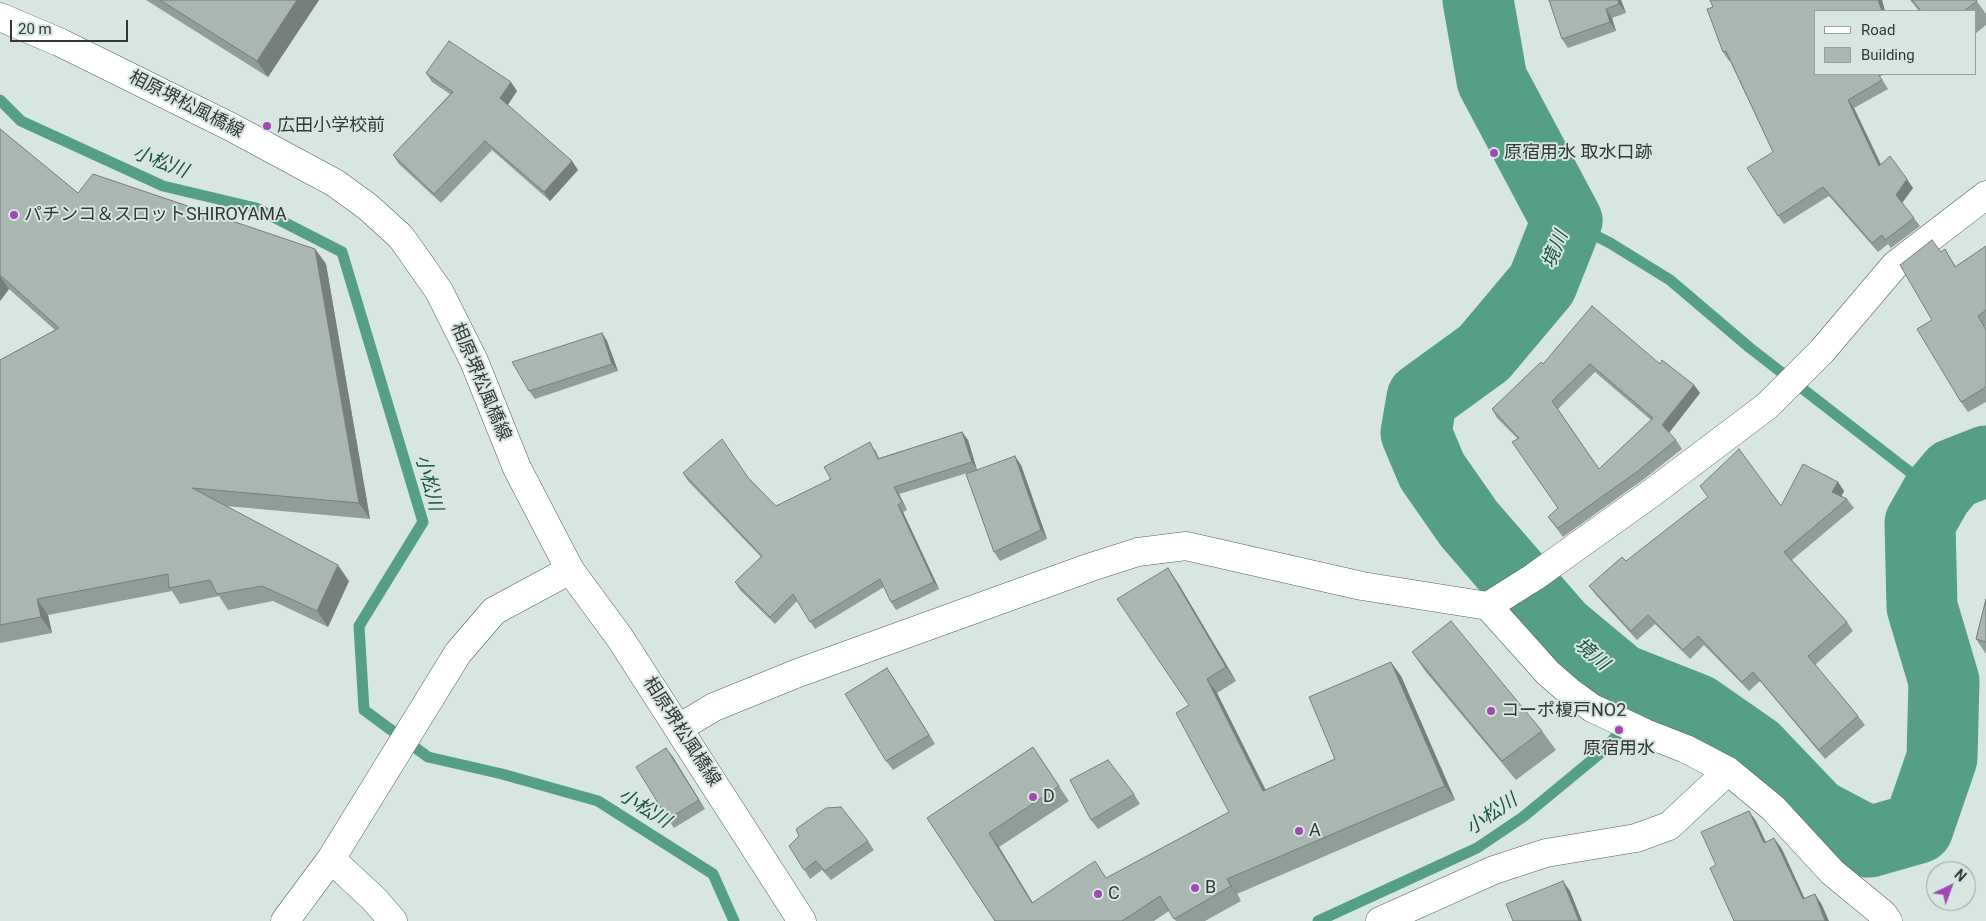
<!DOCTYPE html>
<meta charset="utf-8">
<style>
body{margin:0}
#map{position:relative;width:1986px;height:921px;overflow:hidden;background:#d8e6e1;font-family:Roboto,sans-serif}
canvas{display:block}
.legend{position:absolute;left:1814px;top:10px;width:162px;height:65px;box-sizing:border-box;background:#d8e6e1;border:1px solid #96a09d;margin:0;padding:6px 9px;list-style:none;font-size:15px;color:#333836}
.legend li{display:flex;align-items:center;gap:10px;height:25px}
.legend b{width:25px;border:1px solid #96a09d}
.north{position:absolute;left:1926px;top:861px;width:50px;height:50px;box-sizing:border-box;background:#d8e6e1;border:1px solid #96a09d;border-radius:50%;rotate:42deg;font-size:14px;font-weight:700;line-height:20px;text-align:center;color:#333836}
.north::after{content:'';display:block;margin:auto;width:18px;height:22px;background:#a248b4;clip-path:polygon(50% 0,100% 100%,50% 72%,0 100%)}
.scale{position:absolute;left:10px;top:20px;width:118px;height:22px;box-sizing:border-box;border:2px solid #333836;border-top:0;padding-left:6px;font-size:15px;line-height:18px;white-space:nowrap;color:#333836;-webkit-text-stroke:4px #d8e6e1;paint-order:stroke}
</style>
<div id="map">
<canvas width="1986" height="921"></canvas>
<ul class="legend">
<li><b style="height:6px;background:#fff"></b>Road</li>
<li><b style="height:14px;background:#a9b6b1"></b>Building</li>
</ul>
<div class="north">N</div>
<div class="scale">20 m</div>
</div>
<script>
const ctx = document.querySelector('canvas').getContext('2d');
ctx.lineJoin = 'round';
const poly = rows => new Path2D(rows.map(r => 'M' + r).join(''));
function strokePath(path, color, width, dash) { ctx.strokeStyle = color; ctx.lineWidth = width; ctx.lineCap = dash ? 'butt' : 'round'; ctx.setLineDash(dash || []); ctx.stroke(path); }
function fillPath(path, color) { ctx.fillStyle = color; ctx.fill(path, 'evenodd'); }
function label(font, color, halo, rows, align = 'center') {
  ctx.font = font + ' Roboto,"Noto Sans JP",sans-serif'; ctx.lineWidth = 4; ctx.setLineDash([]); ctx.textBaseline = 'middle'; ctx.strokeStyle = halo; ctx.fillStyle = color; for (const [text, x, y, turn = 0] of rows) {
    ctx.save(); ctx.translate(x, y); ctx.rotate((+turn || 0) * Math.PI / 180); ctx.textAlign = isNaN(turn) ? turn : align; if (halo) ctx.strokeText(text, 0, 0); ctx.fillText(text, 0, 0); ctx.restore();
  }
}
strokePath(poly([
 [0,100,21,121,163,186,256,208,342,252,423,522,359,626,364,710,428,757,502,774,598,801,713,874,734,921],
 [1567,221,1610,243,1670,280,1750,348,1937,493],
 [1318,921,1477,848,1523,817,1603,751,1655,692]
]), '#559f88', 11);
strokePath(poly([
 [1478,0,1492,80,1567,221,1542,284,1484,353,1422,398,1416,433,1432,471,1469,524,1560,629,1620,679,1696,709,1755,750,1816,814,1869,842,1918,828,1942,758,1944,681,1922,607,1920,523,1937,493,1953,474,1986,461]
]), '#559f88', 71);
const street = poly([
 [1488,606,1548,673,1570,692,1592,708,1645,733,1686,749,1728,771,1773,808,1832,872,1883,914,1888,921],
 [679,728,714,707,798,673,1091,567,1138,552,1186,546,1362,586,1488,606,1534,577,1653,492,1767,406,1822,351,1895,265,1986,195],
 [331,859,374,899,393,921],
 [285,921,331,859,458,653,494,611,570,570],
 [1380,921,1494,870,1546,853,1636,838,1669,826,1728,771]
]);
const secondary = poly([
 [0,17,59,42,114,69,231,127,335,183,368,207,401,237,439,291,474,361,517,468,570,570,620,638,802,921]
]);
strokePath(street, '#545f5b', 29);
strokePath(secondary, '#545f5b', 29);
strokePath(street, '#fff', 28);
strokePath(secondary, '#fff', 28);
fillPath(poly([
 [146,0,319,0,268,77],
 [1549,0,1621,0,1626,13,1612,18,1616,31,1568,48,1562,39],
 [1710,0,1882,0,1885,11,1815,11,1815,74,1888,74,1880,76,1888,89,1854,108,1881,164,1913,188,1902,203,1920,226,1891,248,1888,244,1878,252,1829,196,1784,224,1778,216,1773,152,1730,61,1729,61,1723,52,1713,7],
 [1910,0,1976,0,1986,14,1986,25,1975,34,1975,11,1919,11],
 [426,73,517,91,508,105,572,161,578,170,550,201,492,150,441,203,399,164,393,155,450,94,432,82],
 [0,129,78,193,315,249,326,264,370,519,226,506,349,581,328,627,273,601,228,610,219,596,180,604,172,591,48,615,52,633,0,643,0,360,55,330,9,289,0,301],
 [1986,246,1986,326,1985,327,1986,328,1986,402,1968,412,1961,402,1932,320,1941,252,1945,249,1956,267],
 [602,333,607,341,618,371,535,399,529,391],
 [1543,364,1660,364,1694,385,1700,393,1669,433,1676,440,1682,449,1644,479,1563,537,1548,517,1558,508,1518,439,1497,418,1492,409],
 [1595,372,1651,420,1599,469,1558,409],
 [962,432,968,440,977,470,1021,465,1047,539,1000,561,994,552,974,471,899,494,907,510,903,512,939,589,896,610,891,602,884,587,815,629,797,601,775,624,740,590,735,582,761,557,688,481,683,473,750,479,776,506,831,479,875,449,879,458],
 [1838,482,1844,491,1841,496,1847,499,1854,508,1792,560,1847,622,1853,631,1815,665,1858,716,1865,725,1825,759,1760,681,1749,691,1704,645,1690,659,1655,624,1637,640,1596,595,1589,586,1626,561,1781,506],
 [1178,583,1236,681,1217,693,1266,790,1335,759,1401,676,1455,800,1237,894,1241,901,1205,921,1176,921,1169,911,1154,921,995,921,927,818,1033,747,1069,801,999,847,1033,903,1106,878,1229,812,1189,705],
 [1986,599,1986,654,1976,639],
 [1412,652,1542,731,1556,750,1516,780,1426,672],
 [893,677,935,744,893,770,886,761],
 [666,748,705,809,674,828,668,819],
 [1134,794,1140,804,1098,829,1091,820],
 [868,841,874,850,831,880,822,870,810,879,789,846]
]), '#919d98');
fillPath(poly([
 [297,0,319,0,268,77,257,61],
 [1618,0,1621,0,1626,13,1619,4],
 [1878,0,1882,0,1885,11,1882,11],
 [1606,9,1612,18,1616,31,1610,22],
 [511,82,517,91,506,107,500,98],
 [1848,100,1854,108,1885,174,1879,166],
 [572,161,578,170,550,201,544,192],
 [1907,179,1913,188,1902,203,1896,195],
 [315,249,326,264,370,519,359,503],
 [0,276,9,289,0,301],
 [602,333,607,341,618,371,612,364],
 [1694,385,1700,393,1668,434,1662,425],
 [962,432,968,440,977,470,972,462],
 [1015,456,1021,465,1047,539,1041,530],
 [1838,482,1844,491,1839,501,1832,492],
 [894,487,899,494,907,510,902,502],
 [898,505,903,512,939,589,934,582],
 [338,565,349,581,328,627,317,611],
 [1168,568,1178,583,1236,681,1226,667],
 [37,599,48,615,52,633,41,617],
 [1391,662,1401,676,1455,800,1445,786],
 [887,668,893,677,935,744,929,735],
 [1207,679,1217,693,1273,806,1263,791],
 [666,748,673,757,705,809,699,800],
 [1749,811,1756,821,1771,853,1764,843],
 [989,833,999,847,1042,918,1032,903],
 [1774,838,1782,849,1810,910,1803,899],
 [1227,879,1237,894,1241,901,1231,886],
 [1563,881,1570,891,1582,921,1579,921],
 [1815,894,1822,905,1829,921,1825,921]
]), '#767f7c');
const building = poly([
 [160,0,297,0,257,61,160,0],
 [1549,0,1618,0,1619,4,1606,9,1610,22,1562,39,1549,0],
 [1710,0,1878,0,1882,11,1815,11,1815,74,1878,74,1882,80,1848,100,1879,166,1890,156,1907,179,1896,195,1914,218,1885,240,1882,235,1872,243,1823,187,1778,216,1747,168,1773,152,1726,51,1723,52,1707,9,1713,7,1710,0],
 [1912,0,1976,0,1977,1,1964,11,1921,11,1912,0],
 [449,41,511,82,500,98,572,161,544,192,485,141,434,194,393,155,453,92,426,73,449,41],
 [0,129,78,193,93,174,315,249,359,503,192,488,338,565,317,611,262,586,217,594,210,580,169,588,168,574,37,599,41,617,0,625,0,360,59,328,0,275,0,129],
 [1932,240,1941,252,1945,249,1955,267,1986,246,1986,310,1978,316,1986,330,1986,387,1961,402,1917,329,1932,320,1900,265,1932,240],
 [1592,306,1660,364,1662,360,1694,385,1662,425,1676,440,1638,471,1558,528,1548,517,1558,508,1512,442,1519,438,1492,409,1541,362,1543,364,1592,306],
 [1590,364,1653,418,1599,469,1552,401,1590,364],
 [602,333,612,364,529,391,512,362,602,333],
 [962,432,972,462,894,487,902,502,898,505,934,582,891,602,880,579,810,622,793,594,770,617,735,582,762,556,683,473,722,439,749,479,776,506,831,479,824,467,870,442,878,459,962,432],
 [1739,449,1781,506,1803,464,1838,482,1832,492,1847,499,1784,552,1847,622,1808,656,1858,716,1819,750,1753,672,1742,682,1698,636,1683,650,1648,615,1631,631,1589,586,1622,557,1626,561,1708,497,1700,486,1739,449],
 [1015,456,1041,530,994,552,966,474,1015,456],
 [1168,568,1226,667,1207,679,1263,791,1335,759,1309,697,1391,662,1445,786,1227,879,1231,886,1174,919,1160,896,1122,921,995,921,927,818,1033,747,1059,786,989,833,1032,903,1095,861,1106,878,1229,812,1176,713,1189,705,1117,599,1168,568],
 [1986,599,1986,642,1976,639,1986,599],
 [1451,621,1542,731,1502,761,1412,652,1451,621],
 [887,668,929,735,886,761,845,694,887,668],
 [666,748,699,800,668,819,636,767,666,748],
 [1108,760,1134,794,1091,820,1070,780,1108,760],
 [841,807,868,841,825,871,816,861,804,870,789,846,799,836,796,829,826,808,841,807],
 [1749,811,1764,843,1774,838,1803,899,1815,894,1825,921,1734,921,1710,868,1716,865,1701,832,1749,811],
 [1563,881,1579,921,1513,921,1506,904,1563,881]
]);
fillPath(building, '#a9b6b1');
strokePath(building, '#767f7c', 1);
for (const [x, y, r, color] of [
 [267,126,5,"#a248b4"],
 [1494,153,5,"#a248b4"],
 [14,215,5,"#a248b4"],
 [1491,711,5,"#a248b4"],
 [1619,730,5,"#a248b4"],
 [1033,797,5,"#a248b4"],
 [1299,831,5,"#a248b4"],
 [1195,888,5,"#a248b4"],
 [1098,894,5,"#a248b4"]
]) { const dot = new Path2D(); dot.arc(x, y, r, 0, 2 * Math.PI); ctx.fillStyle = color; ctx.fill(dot); strokePath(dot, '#d8e6e1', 2); }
label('18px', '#333836', '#d8e6e1', [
 ["相原堺松風橋線",186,105,27],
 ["相原堺松風橋線",480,382,67],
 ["相原堺松風橋線",681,732,57]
]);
label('18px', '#333836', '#d8e6e1', [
 ["広田小学校前",277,126],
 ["原宿用水 取水口跡",1504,153],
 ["パチンコ＆スロットSHIROYAMA",24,215],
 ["コーポ榎戸NO2",1501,711],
 ["原宿用水",1619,749,"center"],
 ["D",1043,797],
 ["A",1309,831],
 ["B",1205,888],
 ["C",1108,894]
], 'left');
label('italic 19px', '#175342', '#d8e6e1', [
 ["小松川",160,163,21],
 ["境川",1556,250,-68],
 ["小松川",428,483,75],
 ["境川",1591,655,40],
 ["小松川",644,809,32],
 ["小松川",1492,815,-34]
]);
</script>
